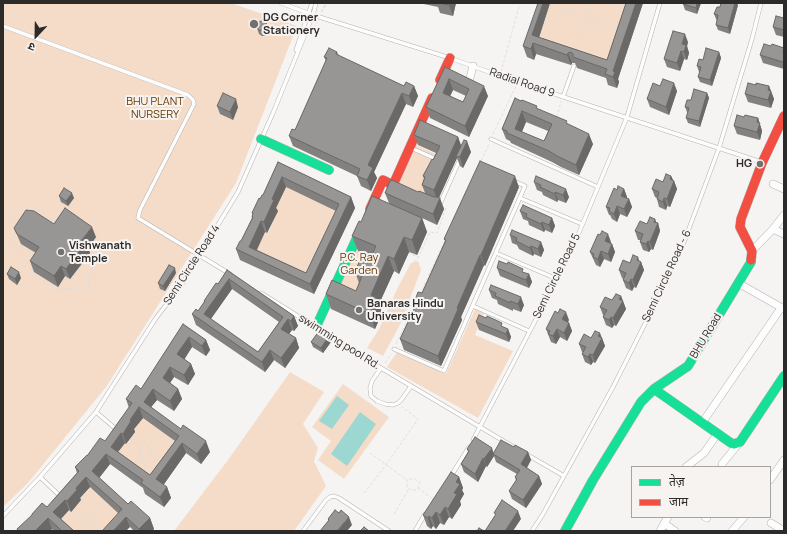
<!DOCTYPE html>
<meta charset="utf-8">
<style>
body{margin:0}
#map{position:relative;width:787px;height:534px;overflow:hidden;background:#f6f4f2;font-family:Manrope,"Noto Sans Devanagari",sans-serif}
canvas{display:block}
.frame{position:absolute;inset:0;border:4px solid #2d2b2a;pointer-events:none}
.legend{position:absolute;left:631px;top:466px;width:140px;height:52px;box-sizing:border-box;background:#f7f3f1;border:1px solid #a6a3a1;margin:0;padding:5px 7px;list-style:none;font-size:12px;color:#2d2b2a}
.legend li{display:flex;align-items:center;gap:8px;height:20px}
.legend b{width:20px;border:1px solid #a6a3a1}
.north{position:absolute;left:16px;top:16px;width:40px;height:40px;-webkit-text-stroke:3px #f7f3f1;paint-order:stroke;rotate:202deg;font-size:11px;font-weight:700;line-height:16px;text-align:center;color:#2d2b2a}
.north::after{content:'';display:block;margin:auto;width:14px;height:18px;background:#2d2b2a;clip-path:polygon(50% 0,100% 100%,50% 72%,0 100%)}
</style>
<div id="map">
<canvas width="787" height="534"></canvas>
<div class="frame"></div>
<ul class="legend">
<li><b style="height:5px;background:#16e098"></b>तेज़</li>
<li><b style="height:5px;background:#f24e42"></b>जाम</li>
</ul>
<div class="north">उ</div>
</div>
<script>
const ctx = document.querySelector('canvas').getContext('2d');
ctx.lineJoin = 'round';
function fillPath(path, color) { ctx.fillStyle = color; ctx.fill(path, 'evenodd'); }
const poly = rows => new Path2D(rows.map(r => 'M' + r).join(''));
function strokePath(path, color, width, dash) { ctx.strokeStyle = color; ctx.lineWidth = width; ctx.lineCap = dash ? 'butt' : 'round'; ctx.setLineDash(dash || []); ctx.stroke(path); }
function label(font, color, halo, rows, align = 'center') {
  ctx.font = font + ' Manrope,sans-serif'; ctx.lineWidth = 4; ctx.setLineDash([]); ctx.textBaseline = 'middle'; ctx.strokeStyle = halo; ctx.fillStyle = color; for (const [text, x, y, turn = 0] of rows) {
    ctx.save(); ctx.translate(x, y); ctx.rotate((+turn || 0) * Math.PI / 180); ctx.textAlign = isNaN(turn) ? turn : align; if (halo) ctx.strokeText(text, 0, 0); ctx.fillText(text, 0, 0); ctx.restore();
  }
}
fillPath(poly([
 [3,3,231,3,297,26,236,183,106,387,28,483,3,507],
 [550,3,634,3,611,71,536,46],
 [416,145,440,156,420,201,396,190],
 [286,187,343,214,310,284,253,257,265,232,268,233,278,211,275,210],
 [354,249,381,261,368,290,333,293],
 [418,261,421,270,400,325,383,356,367,348,379,329,398,287,411,263],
 [475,309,484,313,475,335,513,351,478,418,387,367,397,352,446,374],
 [290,372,324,392,303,424,318,448,314,461,326,486,294,531,174,531,228,460],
 [343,384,389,417,344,479,318,460,331,441,312,427],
 [143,418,182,446,154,486,114,457,125,443,127,444,135,432,133,431],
 [90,487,126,520,116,531,66,531,57,523,69,510,71,511,81,500,80,499]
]), '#f4dcc8');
fillPath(poly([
 [337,396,349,405,332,429,319,421],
 [360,412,376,424,347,466,331,454]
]), '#9cd7d1');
const lane = poly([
 [281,3,313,15,450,58,500,76,761,162],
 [3,26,188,95,193,100,194,104,140,210,138,218,230,274],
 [296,50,312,3],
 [563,97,574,66],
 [491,139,598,187],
 [411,148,436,159],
 [520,198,582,224],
 [440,204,460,159],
 [496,253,557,279],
 [261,293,381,368,517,449],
 [473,306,529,331],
 [394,349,444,371,525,186,514,181],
 [381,368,372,381,370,388,371,396,377,401,385,404,393,405,398,403,402,399,411,386],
 [96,412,117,430],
 [473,440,557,279,576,240,627,117,660,3],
 [526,454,564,476],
 [451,476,469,447],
 [40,477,60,496],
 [3,516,40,477,96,412,156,318,180,287,238,192,273,113,313,15,316,3],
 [303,531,326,500,330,497,334,496,339,498,389,531],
 [415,531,425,514],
 [532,531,543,514,613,387,652,310,684,242,719,148,752,39,761,3]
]);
const street = poly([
 [470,78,473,66],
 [773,184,784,189],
 [773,229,784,234],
 [752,251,773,229,784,215],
 [738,283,784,309],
 [702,423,781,308],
 [722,464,740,442],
 [686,467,704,453,718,433],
 [770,480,784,460],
 [705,517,707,518],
 [664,523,675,531],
 [771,523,784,531],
 [660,531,668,517],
 [732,531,744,517]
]);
const fast = poly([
 [261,139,329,170],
 [316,327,360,231],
 [654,389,731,443,734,444,740,442,784,376],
 [565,531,593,480,641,402,654,389,688,366,751,262,751,260]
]);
const jam = poly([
 [440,80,450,58],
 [370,209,383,180,393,185,432,98],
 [751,260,752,251,740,227,741,219,762,163,784,116]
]);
strokePath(lane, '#b4b3b2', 4.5);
strokePath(street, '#b4b3b2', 8);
strokePath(fast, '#b4b3b2', 10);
strokePath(jam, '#b4b3b2', 10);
strokePath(poly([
 [592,3,589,13,593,20],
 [550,5,582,17,586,23],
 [321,12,326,3],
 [322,12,327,3],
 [582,16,588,13],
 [314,28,317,22],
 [576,50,586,23,593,20,618,29],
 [501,72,520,3],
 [460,102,462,97],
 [557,117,561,101],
 [493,134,516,86],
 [481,161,489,144],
 [65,207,69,209,75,201],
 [30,211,33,207,54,221,64,206,59,202,61,199],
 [3,213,17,223],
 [16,233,11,240,15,243,11,248,30,259,20,274],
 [15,243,34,255],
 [408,253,418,257],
 [414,262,418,258,430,232,437,233,446,208,443,207],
 [33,268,30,272,57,289,89,288,88,282,92,272,95,268,104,265,97,236,95,234],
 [20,286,25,278,20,274],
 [59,288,66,279,70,282,93,253,89,250,97,238],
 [420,294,445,240],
 [396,344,416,302],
 [385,363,391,354],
 [130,439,140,447],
 '139.5 451a5.5 5.5 0 1 1 11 0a5.5 5.5 0 1 1-11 0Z',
 [148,446,158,433],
 [370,453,407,480,407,487,409,489,416,490,419,486,420,483,415,479,410,479,407,480],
 [150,454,160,462],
 [135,465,141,456],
 [418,488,433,499],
 [364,493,386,465,418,419,402,407],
 [74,508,83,517],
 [394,514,409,489],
 '81.5 520a5.5 5.5 0 1 1 11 0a5.5 5.5 0 1 1-11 0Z',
 [91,516,101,504],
 [92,525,100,531],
 [78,531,83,525]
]), '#dedede', 1, [3, 2]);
strokePath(lane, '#fefdfd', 3.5);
strokePath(street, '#fefdfd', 7);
strokePath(fast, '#16e098', 9);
strokePath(jam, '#f24e42', 9);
fillPath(poly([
 [419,3,456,3,453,16,440,13,438,7],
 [550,3,539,37,607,60,626,3,643,3,618,79,619,82,617,88,608,85,606,78,577,68,575,63,572,63,571,65,536,54,534,60,527,57,523,46],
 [701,3,697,14,685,10,683,4],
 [738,5,730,34,718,30,716,25,717,20,716,19,714,14,720,7],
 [784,18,784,37,776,35,773,27],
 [267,24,269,30,269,33,266,36,262,36,259,34,257,28],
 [688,42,687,46,689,53,687,60,684,59,680,71,667,67,664,59],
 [771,46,784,48,784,69,763,63,760,55],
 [337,52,339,56,404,86,414,86,418,96,413,107,406,104,374,172,377,178,371,191,361,186,357,176,293,146,289,136,295,130,326,61,324,57],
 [719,52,721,58,712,86,700,82,698,77,700,72,699,72,697,66],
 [445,67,488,96,469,137,430,118,426,107],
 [453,90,466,96,463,102,450,96],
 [756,85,769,86,774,99,771,108,748,102,745,94],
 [660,86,677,91,669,115,650,107,647,99],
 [707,93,709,98,700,127,688,123,686,118,688,113,687,112,685,107,691,100],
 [515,98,538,109,567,124,593,144,579,175,561,167,552,162,511,143,510,141,506,139,502,129],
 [526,122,548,131,544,141,522,132],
 [217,106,238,107,233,120,220,114],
 [744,117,758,118,762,131,760,140,737,134,734,126],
 [414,135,458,137,461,146,471,152,463,168,460,166,457,158,439,198,444,209,437,225,422,218,427,232,417,255,409,252,399,274,394,271,379,304,382,313,375,329,331,309,326,294,356,291,359,283,355,272,368,263,371,257,358,251,352,236,361,222,389,203,385,193,418,192,425,193,422,185,424,179,423,176,433,160,436,153,418,145],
 [278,162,351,197,355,208,314,294,240,260,236,249,241,241,252,218,252,217,253,215,252,213,263,195],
 [286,187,336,211,306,273,257,250,265,232,267,233,278,211,276,208],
 [671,176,673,180,674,181,677,189,670,207,667,206,666,210,659,207,657,199,657,198,655,197,652,189],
 [534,182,569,197,566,203,558,200,557,202,543,195,542,192,537,190],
 [519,187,485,266,484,265,461,317,462,320,441,366,404,350,400,339,416,304,415,300,422,293,445,241,444,239],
 [624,189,627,197,627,198,629,199,632,207,627,217,620,214,617,222,612,219,610,215,609,215,606,207,617,190],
 [59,196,74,198,68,206,61,202],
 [520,211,552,218,555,226,552,233,545,230,544,232,529,225,528,221,523,219],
 [655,219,656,223,658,223,660,231,653,250,651,249,649,252,643,250,640,242,641,240,638,240,635,231],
 [54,224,96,237,88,248,90,253,70,279,65,276,58,287,34,272,30,261,36,253,21,244,14,228],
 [510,235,541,242,544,250,541,257,534,254,533,256,519,249,517,245,512,243],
 [611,242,610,243,612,244,615,252,611,262,604,259,600,267,596,265,590,252],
 [640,261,641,262,644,270,636,288,634,287,632,291,626,288,623,280,624,279,622,278,619,270,630,263],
 [497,268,529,274,532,282,529,288,500,276],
 [227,270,294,316,298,326,294,331,292,330,289,334,296,338,299,348,285,368,274,360,265,372,196,325,192,314,198,311,204,302,204,301,218,284],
 [232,289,279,322,258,352,211,319],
 [176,273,165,291,160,289,158,283],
 [7,274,21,278,17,285,9,279],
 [489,290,524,305,521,312,513,309,513,311,498,304,497,300,492,298],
 [621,296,626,309,616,326,614,325,612,328,606,325,603,317,604,315,603,315,600,307],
 [569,320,568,322,569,323,572,331,567,341,560,337,556,344,551,342,546,329],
 [476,322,508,329,511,337,509,342,479,330],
 [183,324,206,340,210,350,206,356,192,347,184,359,191,364,195,374,188,385,174,377,170,383,178,389,182,399,174,411,157,400,151,407,210,452,201,464,186,453,163,485,167,487,171,498,164,507,145,494,143,488,110,464,99,478,128,504,150,518,154,529,152,531,134,531,130,527,118,513,90,487,80,498,81,500,71,512,69,510,61,519,74,531,54,531,52,529,50,531,17,531,17,529,47,507,77,473,75,467,87,456,105,441,129,408,126,399,141,389],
 [143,418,175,441,150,475,118,452,125,443,126,444,135,432,134,429],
 [329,336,331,342,323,353,313,347,311,342],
 [591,338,602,338,605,346,595,363,593,362,591,365,585,362,582,354,583,352,582,352,579,344],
 [514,447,528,452,531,460,527,468,539,476,542,484,526,508,512,499,509,491,516,481,515,477,517,474,496,462,494,456,487,467,486,466,478,482,464,472,461,464,468,452,467,449,494,453],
 [459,477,463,488,462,490,464,494,460,501,461,505,452,519,449,517,444,525,440,523,436,529,433,526,431,529,427,526,423,515]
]), '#838180');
fillPath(poly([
 [450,3,456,3,453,16,449,5],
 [543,3,550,3,537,44,532,35],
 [636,3,643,3,618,79,619,82,617,88,613,77,613,71],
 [697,3,701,3,697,14,696,8],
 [735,3,737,3,738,5,730,34,728,28],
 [267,24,269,30,269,33,266,36,264,31],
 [685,34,688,42,687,46,689,53,687,60,684,52,682,44],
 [533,43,536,54,534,60,531,49],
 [681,51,684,59,680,71,677,63],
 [719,52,721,58,712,86,710,80],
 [568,53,572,63,571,65,567,55],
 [449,79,453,90,447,103,443,93],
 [674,83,677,91,669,115,666,107],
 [414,86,418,96,413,107,409,96],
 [484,86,488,96,469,137,465,126],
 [769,86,774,99,771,108,768,100,768,90],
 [402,93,406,104,374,172,377,178,371,191,367,180,368,165],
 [707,93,709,98,700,127,699,121],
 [236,99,238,107,233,120,230,112],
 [522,111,526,122,519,138,515,129],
 [758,118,762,131,760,140,757,132,757,122],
 [589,134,593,144,579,175,576,165],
 [458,137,462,148,456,156,457,158,437,201,434,190],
 [467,141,471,152,463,168,460,157],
 [515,176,519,187,485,266,481,255],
 [671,176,674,182,674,181,677,189,670,207,667,199,670,179],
 [282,177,286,187,276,208,278,211,267,233,264,222,272,199],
 [566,189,569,197,566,203,563,195],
 [624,189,627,197,624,204,621,196],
 [555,192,558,200,557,202,555,194],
 [72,193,74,198,68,206,66,201],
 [351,197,355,208,314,294,310,284],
 [440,198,444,209,437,225,433,214],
 [664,198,667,206,666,210,663,202],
 [629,199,632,207,627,217,624,209],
 [617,206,620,214,617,222,614,214],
 [422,218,427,232,417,255,412,240],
 [552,218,555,226,552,233,549,225],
 [655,219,657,225,658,223,660,231,653,250,650,242,654,222],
 [261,221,265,232,253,257,249,247],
 [542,222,545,230,544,232,541,224],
 [92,227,96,237,88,248,90,253,70,279,66,269,82,240],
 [608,234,611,242,608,249,605,241],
 [404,237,409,252,399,274,394,259],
 [648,241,651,249,649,252,646,244],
 [541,242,544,250,541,257,538,249],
 [612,244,615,252,611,262,608,254],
 [531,246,534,254,533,256,530,248],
 [601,251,604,259,600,267,598,259],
 [480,255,484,265,461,317,462,320,441,366,438,356,457,308],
 [388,256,394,271,379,304,382,313,375,329,370,314,371,295],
 [638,257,640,263,641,262,644,270,636,288,633,280,637,260],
 [61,266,65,276,58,287,54,276],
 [175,268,176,273,165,291,163,286],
 [19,272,21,278,17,285,15,279],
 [529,274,532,282,529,288,526,280],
 [229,279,232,289,207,324,204,314],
 [631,279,634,287,632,291,629,283],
 [621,296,626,309,616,326,613,318,619,299],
 [521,297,524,305,521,312,518,304],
 [566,312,569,320,565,327,562,319],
 [294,316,298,326,294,331,291,321],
 [611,317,614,325,612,328,609,320],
 [288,319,292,330,285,339,281,329],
 [569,323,572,331,567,341,564,333],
 [508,329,511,337,509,342,506,334],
 [557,329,560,337,556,344,553,336],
 [600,333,605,346,595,363,593,355,598,336],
 [329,336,331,342,323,353,321,348],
 [189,337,192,347,181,365,177,354],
 [296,338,299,348,285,368,281,358],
 [206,340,210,350,206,356,202,346],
 [270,350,274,360,265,372,262,362],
 [590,354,593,362,591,365,588,357],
 [191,364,195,374,188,385,184,375],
 [170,367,174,377,166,389,163,378],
 [153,389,157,400,147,412,144,402],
 [178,389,182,399,174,411,170,401],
 [139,407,143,418,134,429,135,432,126,444,123,434,130,420],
 [121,433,125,443,114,457,111,447],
 [206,441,210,452,201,464,197,454],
 [182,443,186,453,160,490,156,479],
 [492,448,494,454,493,454,494,456,487,467,484,459],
 [528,452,531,460,524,472,521,464],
 [106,454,110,464,96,482,92,471],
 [483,458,486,466,478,482,475,474],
 [539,476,542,484,526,508,523,500],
 [86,477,90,487,80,498,81,500,71,512,67,501,76,488],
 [459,477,463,488,462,490,464,494,460,501,461,505,452,519,448,509,454,493,456,482],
 [167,487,171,498,164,507,160,497],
 [65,500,69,510,57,523,53,512],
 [445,507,449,517,444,525,440,515],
 [518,511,521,519,513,531,505,531],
 [436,512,440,523,436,529,432,518],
 [429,516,433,526,431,529,428,518],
 [126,517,130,527,126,531,113,531],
 [349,517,352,525,347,531,337,531],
 [48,518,52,529,50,531,37,531,36,530],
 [150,518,154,529,152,531,140,531,139,529]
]), '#6a6968');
const building = poly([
 [438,3,450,3,449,5,438,3],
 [538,3,543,3,532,35,607,60,626,3,636,3,613,71,615,72,613,77,605,74,607,69,573,57,573,54,571,52,568,53,567,55,533,43,531,49,523,46,538,3],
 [683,3,697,3,696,8,683,4,683,3],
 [721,3,735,3,728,28,716,25,718,15,714,14,717,7,720,7,721,3],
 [776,16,784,18,784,30,773,27,776,16],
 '257 26a5 5 0 1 1 10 0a5 5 0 1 1-10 0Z',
 [673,31,685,34,682,44,686,45,684,52,681,51,677,63,664,59,673,31],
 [764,44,771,46,772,44,784,48,783,52,784,52,784,59,783,62,760,55,764,44],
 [329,48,337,52,336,54,404,86,406,82,414,86,409,96,402,93,368,165,373,168,367,180,357,176,360,169,289,136,292,129,295,130,327,58,324,57,329,48],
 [706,48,719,52,710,80,698,77,701,67,697,66,699,59,703,60,706,48],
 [445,67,484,86,465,126,426,107,445,67],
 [449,79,469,89,463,102,443,93,449,79],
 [663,79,674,83,666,107,647,99,653,83,660,86,663,79],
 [748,83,756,85,756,83,769,86,768,90,771,91,768,100,745,94,748,83],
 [694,89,707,93,699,121,686,118,689,108,685,107,687,100,691,100,694,89],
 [223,93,236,99,230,112,217,106,223,93],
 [515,98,521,101,522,100,537,106,536,108,567,121,566,123,589,134,576,165,557,156,549,151,507,133,507,131,502,129,515,98],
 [522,111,552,124,544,141,515,129,522,111],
 [737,115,744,117,745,115,758,118,757,122,760,123,757,132,734,126,737,115],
 [420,120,458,137,434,190,422,185,425,177,423,176,432,159,433,160,440,146,414,135,420,120],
 [464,140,467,141,460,157,456,156,464,140],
 [480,161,515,176,481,255,480,255,457,308,458,309,438,356,400,339,418,301,415,300,418,292,422,293,446,240,444,239,480,161],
 [278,162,351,197,310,284,236,249,240,241,241,241,253,217,252,217,253,213,252,213,259,198,260,199,262,195,263,195,278,162],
 [282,177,339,204,306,273,249,247,261,221,264,222,274,200,272,199,282,177],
 [666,174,671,176,670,179,674,181,667,199,664,198,663,202,657,199,659,192,652,189,656,179,663,182,666,174],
 [536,176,566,189,563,195,555,192,555,194,540,187,541,185,534,182,536,176],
 [392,180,418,192,419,191,434,197,437,197,440,198,433,214,385,193,390,181,392,180],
 [618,186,624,189,621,196,629,199,624,209,617,206,614,214,609,211,610,208,606,207,614,188,617,190,618,186],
 [64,188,72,193,66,201,59,196,64,188],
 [372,196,422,218,412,240,404,237,394,259,388,256,371,295,377,298,370,314,326,294,332,280,356,291,362,276,355,272,360,260,368,263,376,246,352,236,359,221,361,222,372,196],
 [523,205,552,218,549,225,542,222,541,224,526,217,527,214,520,211,523,205],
 [65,208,92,227,82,240,86,243,66,269,61,266,54,276,30,261,39,247,17,234,14,228,26,210,34,211,54,224,65,208],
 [650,217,655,219,654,222,658,223,650,242,648,241,646,244,640,242,643,234,635,231,640,221,647,224,650,217],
 [512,230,541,242,538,249,531,246,530,248,516,241,517,238,510,235,512,230],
 [602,231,608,234,605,241,612,244,608,254,601,251,598,259,593,257,594,254,590,252,598,234,600,235,602,231],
 [633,255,638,257,637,260,641,262,633,280,631,279,629,283,623,280,626,273,619,270,623,260,630,263,633,255],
 [499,261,507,264,508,262,523,269,522,272,529,274,526,280,497,268,499,261],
 [169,265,175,268,163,286,158,283,169,265],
 [11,267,19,272,15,279,7,274,11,267],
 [227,270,294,316,291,321,288,319,281,329,296,338,281,358,270,350,262,362,192,314,196,309,198,311,205,301,204,301,216,283,218,284,227,270],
 [229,279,283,317,258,352,204,314,229,279],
 [491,285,521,297,518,304,510,301,510,303,495,296,496,293,489,290,491,285],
 [616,294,621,296,619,299,623,301,613,318,611,317,609,320,603,317,607,310,600,307,605,297,612,300,616,294],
 [560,309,566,312,562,319,569,323,564,333,557,329,553,336,548,334,550,331,546,329,555,311,558,313,560,309],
 [479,315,486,318,487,316,502,323,501,326,508,329,506,334,476,322,479,315],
 [183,324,206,340,202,346,189,337,177,354,191,364,184,375,170,367,163,378,178,389,170,401,153,389,144,402,181,429,183,425,206,441,197,454,182,443,156,479,167,487,160,497,141,483,143,480,106,454,92,471,128,504,131,501,150,518,139,529,126,517,113,531,102,531,122,509,86,477,76,488,77,490,67,501,65,500,53,512,74,531,62,531,48,518,36,530,37,531,18,531,17,529,32,515,32,514,42,503,47,507,79,471,75,467,87,455,87,456,100,438,105,441,132,403,126,399,136,385,141,389,183,324],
 [139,407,179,436,150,475,111,447,121,433,123,434,131,421,130,420,139,407],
 [319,331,329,336,321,348,311,342,319,331],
 [595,331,600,333,598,336,602,338,593,355,590,354,588,357,582,354,586,347,579,344,584,334,591,338,595,331],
 [475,437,492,448,484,459,483,458,475,474,461,464,469,451,467,449,475,437],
 [501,440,514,447,515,445,528,452,521,464,539,476,523,500,509,491,517,479,515,477,520,470,493,454,501,440],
 [451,472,459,477,456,482,460,484,454,493,457,494,448,509,445,507,440,515,436,512,432,518,429,516,428,518,423,515,451,472],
 [502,500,518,511,505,531,485,531,496,514,494,513,502,500],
 [335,510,339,513,341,510,349,517,337,531,320,531,329,520,328,519,335,510],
 [364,527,369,531,360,531,364,527],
 [479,528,484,531,477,531,479,528]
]);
fillPath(building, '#989695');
strokePath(building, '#6a6968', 1);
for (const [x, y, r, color] of [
 [254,24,5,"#737170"],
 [760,164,4,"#737170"],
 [61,252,4,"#737170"],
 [359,310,4,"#737170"]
]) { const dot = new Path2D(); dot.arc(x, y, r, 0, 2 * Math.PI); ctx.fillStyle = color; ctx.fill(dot); strokePath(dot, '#f7f3f1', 1.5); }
label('bold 11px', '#2d2b2a', '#f7f3f1', [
 ["DG Corner",263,18],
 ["Stationery",263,31],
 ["HG",752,164,"right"],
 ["Vishwanath",69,246],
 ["Temple",69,259],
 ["Banaras Hindu",367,304],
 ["University",367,317]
], 'left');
label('11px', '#2d2b2a', '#f7f3f1', [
 ["Radial Road 9",522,83,19],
 ["Semi Circle Road 4",192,265,-57],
 ["Semi Circle Road 5",557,276,-64],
 ["Semi Circle Road - 6",667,276,-65],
 ["BHU Road",706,336,-59],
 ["swimming pool Rd.",339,342,32]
]);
label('11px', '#683800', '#f7f3f1', [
 ["BHU PLANT",155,102],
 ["NURSERY",155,115],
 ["P.C. Ray",359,258],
 ["Garden",359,271]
]);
</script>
